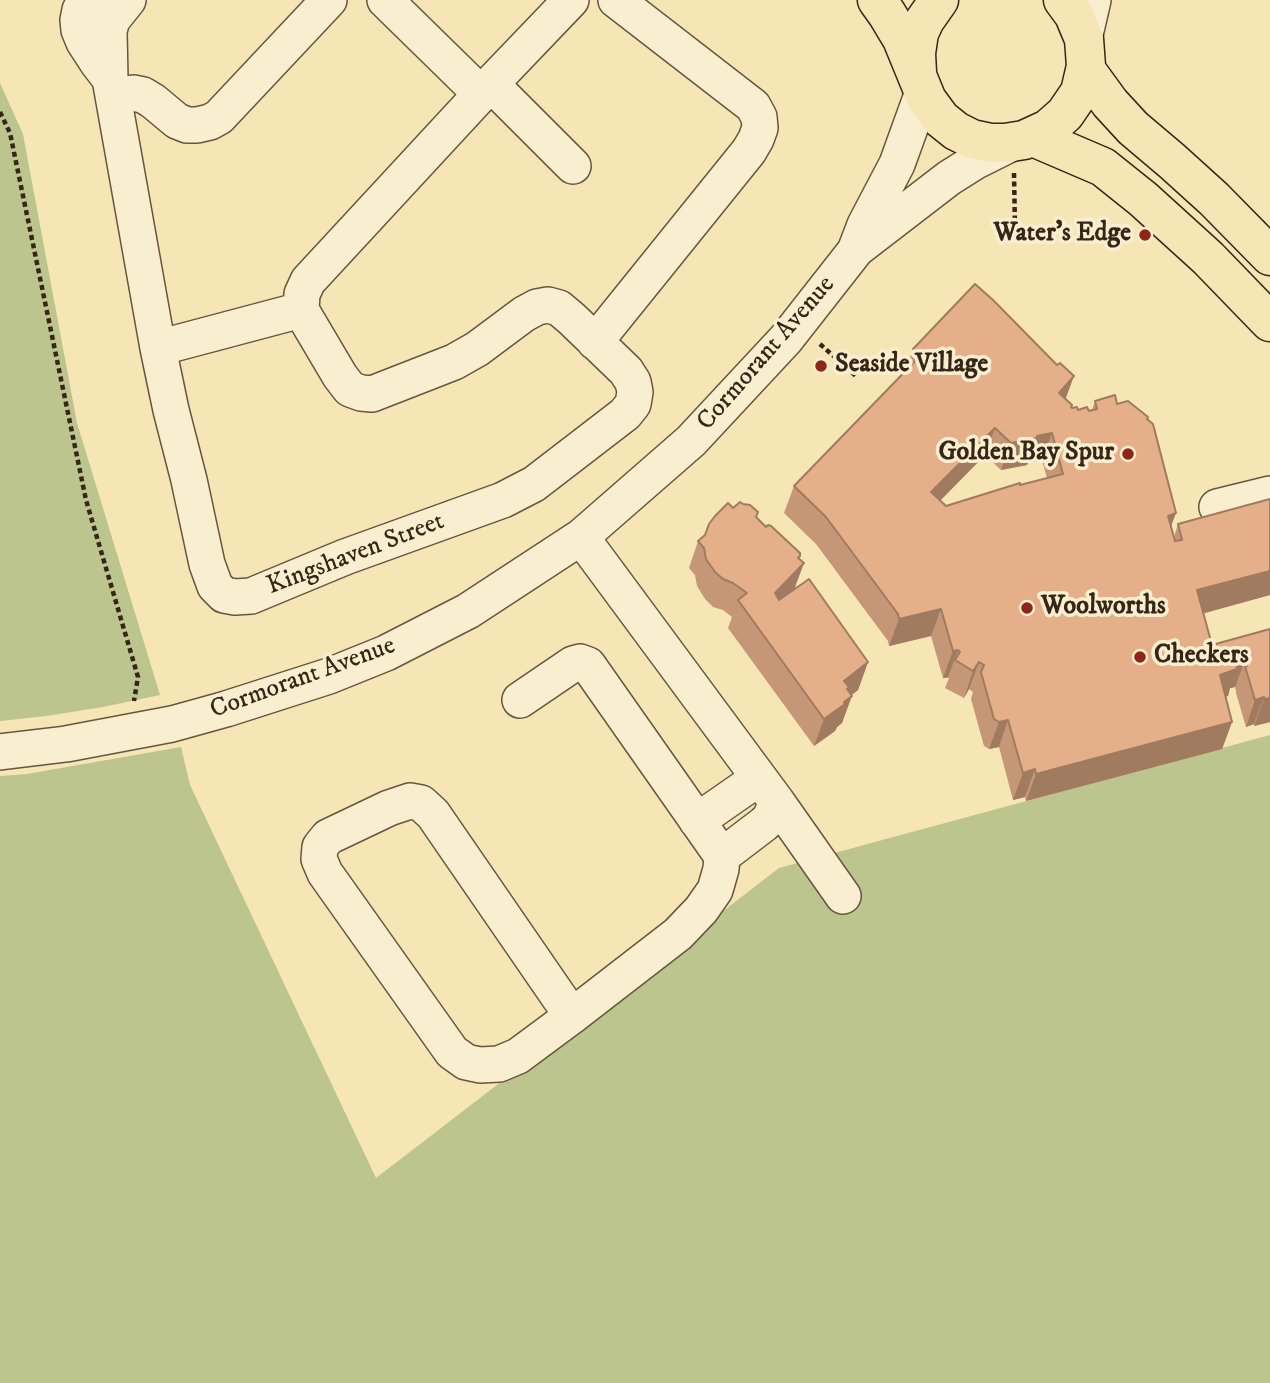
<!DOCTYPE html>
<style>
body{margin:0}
canvas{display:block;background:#f6e5b5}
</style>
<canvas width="1270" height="1383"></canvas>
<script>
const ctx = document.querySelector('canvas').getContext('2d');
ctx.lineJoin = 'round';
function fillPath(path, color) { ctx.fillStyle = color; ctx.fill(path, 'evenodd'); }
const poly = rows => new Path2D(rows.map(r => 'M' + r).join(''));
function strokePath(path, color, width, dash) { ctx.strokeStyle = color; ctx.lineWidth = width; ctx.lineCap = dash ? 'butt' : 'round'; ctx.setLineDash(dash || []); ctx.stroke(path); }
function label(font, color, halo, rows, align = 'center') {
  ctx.font = font + ' "IM FELL DW Pica",serif'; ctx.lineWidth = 7; ctx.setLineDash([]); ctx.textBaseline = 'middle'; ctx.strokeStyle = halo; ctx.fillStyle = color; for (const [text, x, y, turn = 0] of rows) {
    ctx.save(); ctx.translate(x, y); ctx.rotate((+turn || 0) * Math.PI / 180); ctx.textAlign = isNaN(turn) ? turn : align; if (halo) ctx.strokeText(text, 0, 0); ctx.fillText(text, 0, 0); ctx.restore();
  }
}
fillPath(poly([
 [0,83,23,134,77,423,160,695,103,707,46,716,0,721],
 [1270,735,1270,1383,0,1383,0,776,27,774,181,747,190,785,376,1178,779,868]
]), '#bcc58d');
const minor = poly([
 [89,0,80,10,78,20,79,30,84,42,97,62,110,79],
 [128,0,112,20,109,31,110,79,158,348,171,410,189,480,207,564,215,586,224,595,235,597,251,596,345,557,503,500,534,484,625,414,633,404,635,392,633,382,626,371,572,319,559,308,548,305,537,307,524,314,477,349,454,362,372,394,361,393,350,389,340,376,301,310],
 [385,0,481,94],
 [1084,39,1093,0],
 [491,84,573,166],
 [114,98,133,93,143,95,153,101,177,121,187,125,197,125,210,122,219,117,329,0],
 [858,248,949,178,976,161,1014,142],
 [595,342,749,151,756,139,760,128,759,117,753,106,616,0],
 [158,348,301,310,302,294,308,281,481,94,571,0],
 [1217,507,1270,494],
 [581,537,777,802,843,896],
 [520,700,573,664,580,662,588,665,722,856,721,869,715,890,701,910,678,934,572,1016,518,1056,499,1064,480,1065,466,1062,452,1052,325,873,319,859,320,847,328,837,389,808,410,801,421,803,433,814,572,1016],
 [0,752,66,744,172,724,226,709,329,676,386,653,468,611,581,537,691,441,786,339,855,251,865,225,897,164,923,92],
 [697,821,759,778],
 [722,856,764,824,770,818,777,802]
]);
const major = poly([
 [877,0,887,14,902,39,927,100,941,119,956,131,972,139,991,143,1005,143,1024,140,1048,129,1065,114,1080,92,1086,66,1084,39,1074,15,1063,0],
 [1086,70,1110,103,1133,128,1172,161,1214,199,1270,256],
 [917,73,916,53,919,33,925,20,939,0],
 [1033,137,1103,167,1143,199,1208,258,1270,322]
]);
strokePath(minor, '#66563f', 38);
strokePath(major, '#362618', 41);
strokePath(poly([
 [0,112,10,133,86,500,138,677,134,701],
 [1014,173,1015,228],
 [820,344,858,378]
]), '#362618', 4.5, [5, 3.5]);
strokePath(minor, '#f9eecf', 35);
strokePath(major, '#f6e5b5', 38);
fillPath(poly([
 [913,349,1065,399,1072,405,1071,407,1078,410,1089,411,1092,410,1095,401,1117,404,1147,419,1174,537,1178,524,1270,499,1270,595,1203,613,1212,645,1270,629,1270,722,1254,726,1254,724,1246,727,1236,693,1236,691,1235,687,1230,688,1228,696,1225,697,1232,722,1222,749,1026,801,1025,797,1013,800,999,747,989,749,984,746,971,699,973,692,969,689,964,698,945,688,949,678,943,678,931,636,889,646,888,641,816,544,784,513,794,486,904,373],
 [985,455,1001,470,1027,465,1028,463,1042,460,1047,478,946,506,940,501],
 [733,508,756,517,800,556,795,589,868,662,858,690,851,695,842,723,837,727,835,731,814,746,728,628,732,617,723,610,713,607,705,599,697,586,695,575,689,568,698,541]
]), '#c59776');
fillPath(poly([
 [1074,376,1064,403,1059,393],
 [995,428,985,455,921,520,931,492],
 [1052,433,1042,460,1028,463,1027,465,1001,470,1011,443],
 [1176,513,1166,540,1168,516],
 [800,556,793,574,804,563,794,590,765,620,775,593],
 [1270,571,1270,595,1187,618,1197,590],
 [941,609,931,636,889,646,899,619],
 [958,650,948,677,943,678,953,651],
 [1245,660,1235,687,1230,688,1228,696,1210,702,1220,675,1236,662],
 [868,662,858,690,844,701,844,702,852,696,842,723,837,727,835,731,814,746,824,719,844,681],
 [979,662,969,689,964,698,973,671],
 [1264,697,1254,724,1246,727,1255,700],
 [1270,698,1270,722,1254,726,1264,699],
 [1008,720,999,747,989,749,999,722],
 [1232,722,1222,749,1026,801,1036,774],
 [1035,769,1025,797,1013,800,1023,773]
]), '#a07b60');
const building = poly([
 [975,284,993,300,1057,365,1060,363,1074,376,1059,393,1072,405,1071,407,1072,408,1077,407,1078,410,1087,407,1089,411,1097,409,1095,401,1115,395,1117,404,1128,401,1148,417,1147,419,1153,424,1176,513,1168,516,1175,541,1182,540,1178,524,1270,499,1270,571,1197,590,1212,645,1270,629,1270,698,1264,699,1264,697,1255,700,1245,666,1247,666,1245,660,1236,662,1237,669,1220,675,1232,722,1036,774,1035,769,1023,773,1008,720,999,722,994,719,981,672,984,665,979,662,973,671,955,660,960,652,958,650,953,651,941,609,899,619,898,614,826,517,794,486,920,356,913,349,975,284],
 [995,428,1011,443,1037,438,1037,436,1052,433,1063,474,1020,485,1020,483,946,506,931,492,995,428],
 [740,502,743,504,750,505,758,512,756,517,766,527,768,525,771,526,800,553,800,556,798,558,804,563,775,593,779,600,809,579,868,662,844,681,849,687,847,689,852,696,844,702,845,704,824,719,738,600,747,593,733,583,723,579,715,572,706,559,704,548,698,541,705,535,709,524,715,516,728,503,733,508,740,502]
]);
fillPath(building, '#e5b089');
strokePath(building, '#a07b60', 2);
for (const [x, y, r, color] of [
 [1145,235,7,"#8f2418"],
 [821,366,7,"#8f2418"],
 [1128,454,7,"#8f2418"],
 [1027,608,7,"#8f2418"],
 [1140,657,7,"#8f2418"]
]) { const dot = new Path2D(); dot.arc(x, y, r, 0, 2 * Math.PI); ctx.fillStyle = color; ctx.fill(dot); strokePath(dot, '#f9eecf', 2.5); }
label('bold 26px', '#362618', '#f9eecf', [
 ["Water's Edge",1131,235,"right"],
 ["Seaside Village",835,366],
 ["Golden Bay Spur",1114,454,"right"],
 ["Woolworths",1041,608],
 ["Checkers",1154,657]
], 'left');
label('26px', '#362618', '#f9eecf', [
 ["Cormorant Avenue",767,354,-49],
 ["Kingshaven Street",356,555,-21],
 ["Cormorant Avenue",303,679,-20]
]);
</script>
